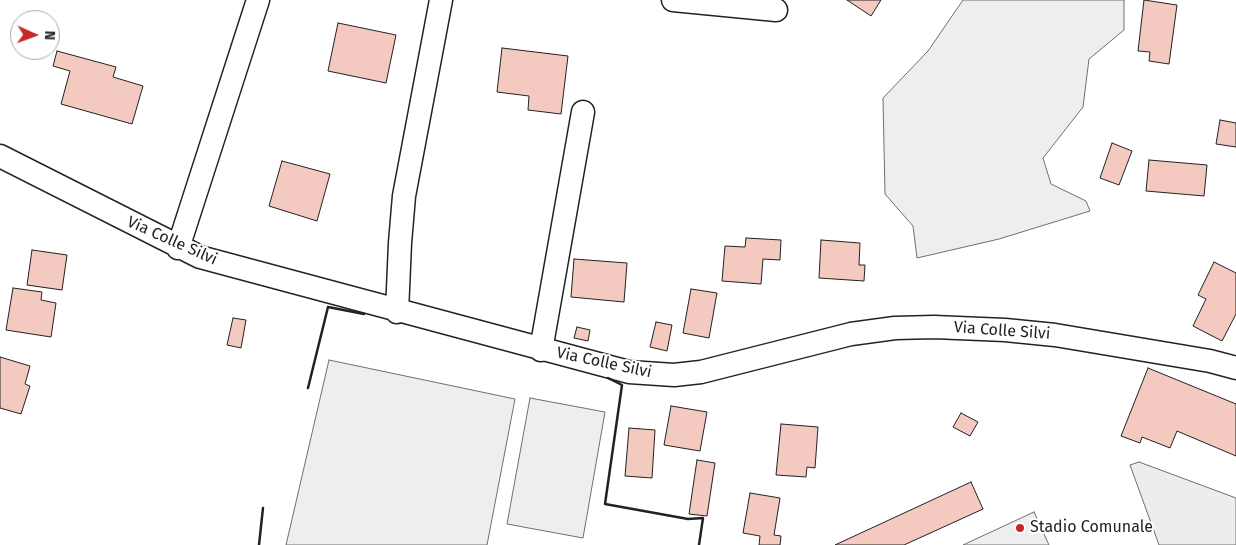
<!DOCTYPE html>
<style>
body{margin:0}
#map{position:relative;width:1236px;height:545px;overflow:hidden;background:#fff;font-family:"Fira Sans",sans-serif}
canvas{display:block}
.north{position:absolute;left:10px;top:10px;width:50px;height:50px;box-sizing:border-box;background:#fff;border:1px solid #a7a7a7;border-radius:50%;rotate:92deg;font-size:14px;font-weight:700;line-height:20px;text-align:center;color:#222}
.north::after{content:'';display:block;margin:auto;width:18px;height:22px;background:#c62828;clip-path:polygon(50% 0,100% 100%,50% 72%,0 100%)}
</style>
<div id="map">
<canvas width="1236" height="545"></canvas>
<div class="north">N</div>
</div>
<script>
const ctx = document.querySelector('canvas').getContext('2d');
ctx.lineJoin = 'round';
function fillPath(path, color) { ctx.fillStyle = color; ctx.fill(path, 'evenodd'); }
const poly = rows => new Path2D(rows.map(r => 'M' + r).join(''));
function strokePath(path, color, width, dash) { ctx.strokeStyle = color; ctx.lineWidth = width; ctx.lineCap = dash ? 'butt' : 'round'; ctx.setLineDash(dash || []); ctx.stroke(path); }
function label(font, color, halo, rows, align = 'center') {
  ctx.font = font + ' "Fira Sans",sans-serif'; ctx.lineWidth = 4; ctx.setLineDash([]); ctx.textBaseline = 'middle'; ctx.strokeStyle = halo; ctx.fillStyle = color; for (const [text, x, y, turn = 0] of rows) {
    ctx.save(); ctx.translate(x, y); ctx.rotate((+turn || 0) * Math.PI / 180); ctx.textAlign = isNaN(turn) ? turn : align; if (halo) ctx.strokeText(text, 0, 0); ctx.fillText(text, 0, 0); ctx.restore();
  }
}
const green = poly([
 [963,0,1124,0,1124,30,1089,59,1083,107,1043,158,1051,184,1086,201,1090,211,999,239,917,258,913,226,885,194,883,98,928,51,963,0],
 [329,360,515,399,487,545,286,545,329,360],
 [530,398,605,412,583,538,507,524,530,398],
 [1034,512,1049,545,963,545,1034,512]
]);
fillPath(green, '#eee');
strokePath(green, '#6f6f6f', 1);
const parking = poly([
 [1139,462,1236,498,1236,545,1159,545,1130,465,1139,462]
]);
fillPath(parking, '#ededed');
strokePath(parking, '#6f6f6f', 1);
const building = poly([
 [847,0,881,0,871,16,847,0],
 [1144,0,1177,5,1169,64,1149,61,1150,52,1138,51,1144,0],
 [338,23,396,35,386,83,328,71,338,23],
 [502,48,568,56,561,114,528,110,529,96,497,92,502,48],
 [57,51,116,67,113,77,143,86,132,124,61,104,70,71,53,66,57,51],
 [1220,120,1236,123,1236,147,1216,144,1220,120],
 [1112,143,1132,151,1119,185,1100,178,1112,143],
 [1149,160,1207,165,1204,196,1146,191,1149,160],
 [282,161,330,174,317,221,269,206,282,161],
 [746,238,781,240,780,260,763,259,761,284,722,281,725,246,745,247,746,238],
 [821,240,860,243,859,265,865,265,864,281,819,278,821,240],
 [32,250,67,255,62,290,27,285,32,250],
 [574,259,627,263,624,302,571,297,574,259],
 [1214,262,1236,273,1236,314,1222,341,1193,326,1206,299,1198,295,1214,262],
 [13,288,42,292,41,300,56,303,51,337,6,330,13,288],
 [691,289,717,293,709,338,683,333,691,289],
 [233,318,246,320,241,348,227,345,233,318],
 [656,322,672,325,667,351,650,347,656,322],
 [577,327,590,330,588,341,574,338,577,327],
 [0,357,30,366,25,384,30,386,21,414,0,408,0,357],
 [1148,368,1236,404,1236,456,1177,431,1170,448,1142,437,1140,443,1121,436,1148,368],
 [671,406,707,412,700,451,664,445,671,406],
 [961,413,978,422,970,436,953,427,961,413],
 [781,424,818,427,815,468,807,467,806,477,776,475,781,424],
 [629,428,655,430,652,478,625,476,629,428],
 [697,460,715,463,707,516,689,514,697,460],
 [971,482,983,509,904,545,835,545,971,482],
 [750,493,780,498,774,535,781,536,780,545,759,545,760,536,743,533,750,493]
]);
fillPath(building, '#f3c9c0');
strokePath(building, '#222', 1);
const minor = poly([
 [673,0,776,10],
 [0,156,200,257,629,372,674,375,701,372,851,334,895,328,934,327,1005,330,1055,335,1210,361,1236,368],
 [178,248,258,0],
 [397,312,400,243,404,196,441,0],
 [541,350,583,112]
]);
strokePath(minor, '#222', 25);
strokePath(minor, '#fff', 22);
strokePath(poly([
 [608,378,622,385,605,504,688,519,703,518,699,545],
 [308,388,328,307,364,314],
 [259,545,263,508]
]), '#222', 2.5);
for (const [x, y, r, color] of [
 [1020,528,5,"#c62828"]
]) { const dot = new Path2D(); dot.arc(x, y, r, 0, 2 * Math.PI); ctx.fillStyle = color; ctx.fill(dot); strokePath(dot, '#fff', 2); }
label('16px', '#222', '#fff', [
 ["Via Colle Silvi",172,241,24],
 ["Via Colle Silvi",1002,331,4],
 ["Via Colle Silvi",604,363,12]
]);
label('16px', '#222', '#fff', [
 ["Stadio Comunale",1030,528]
], 'left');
</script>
